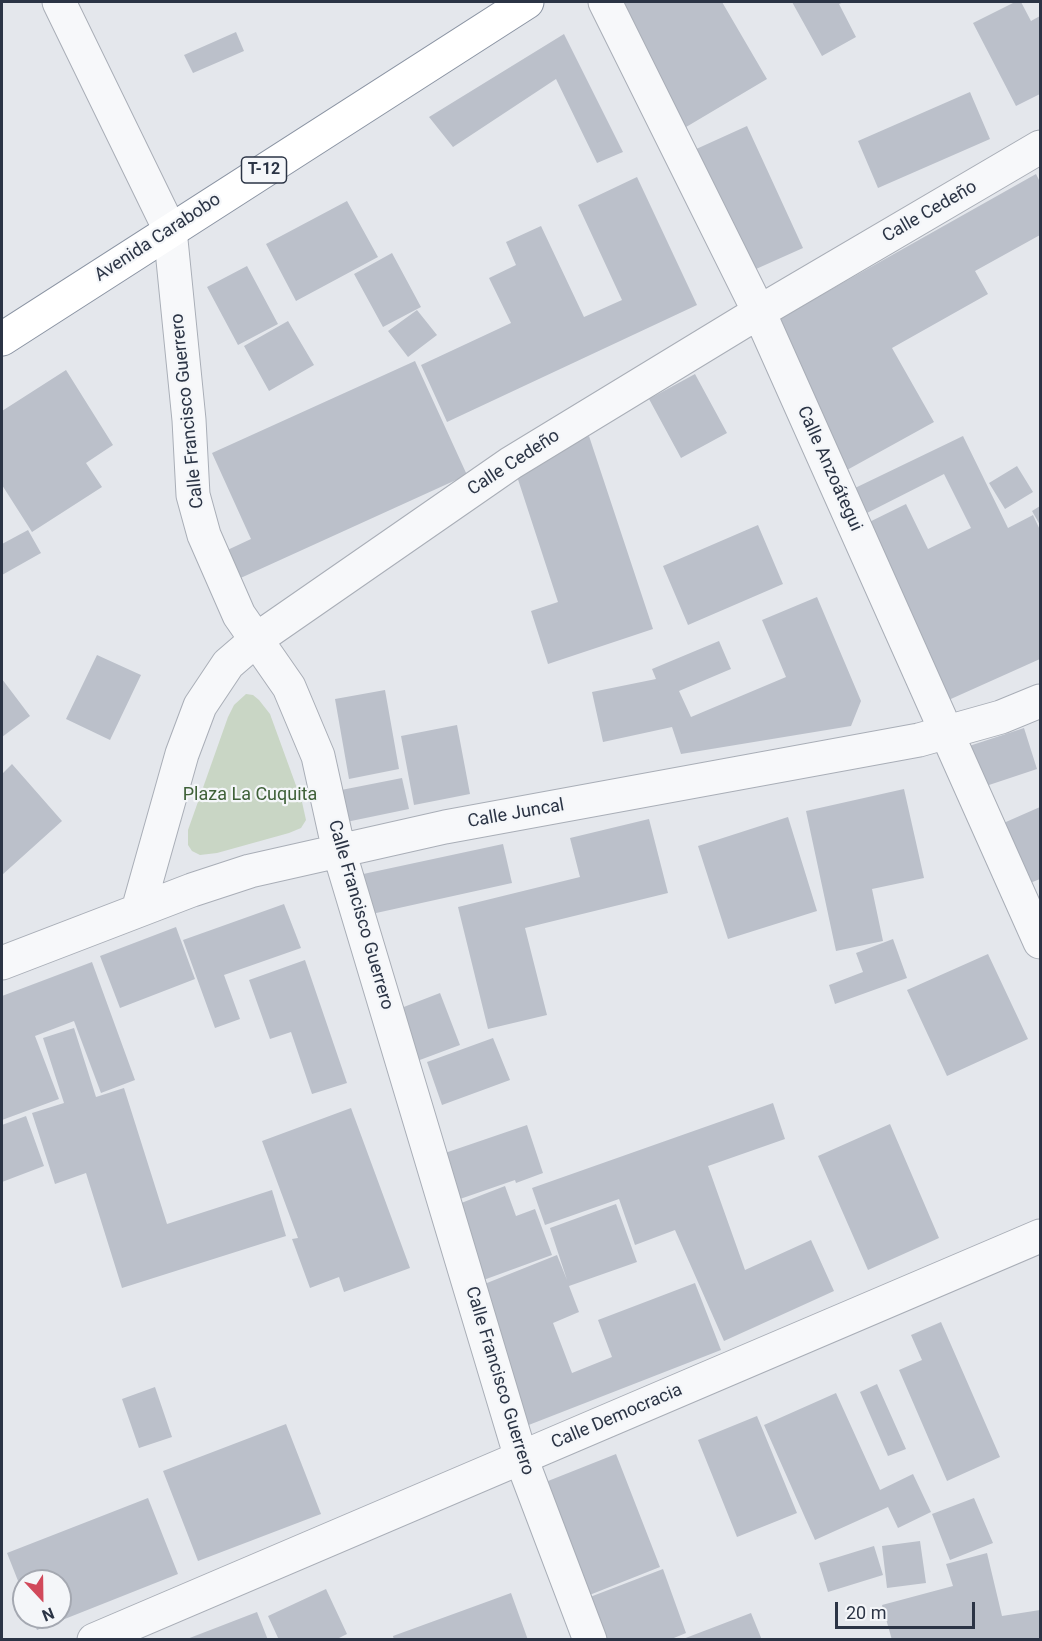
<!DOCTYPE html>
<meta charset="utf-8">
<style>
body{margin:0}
#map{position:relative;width:1042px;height:1641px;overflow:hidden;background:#e4e7ec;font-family:Roboto,sans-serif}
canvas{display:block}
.frame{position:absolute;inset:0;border:3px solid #2b3445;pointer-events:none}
.north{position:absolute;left:12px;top:1569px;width:60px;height:60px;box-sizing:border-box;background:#f4f6f9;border:2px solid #a4a8b1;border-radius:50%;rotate:158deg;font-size:16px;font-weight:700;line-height:24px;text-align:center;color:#2b3445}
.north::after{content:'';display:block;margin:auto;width:21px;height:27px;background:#d1495b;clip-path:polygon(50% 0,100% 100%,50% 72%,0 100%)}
.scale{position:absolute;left:835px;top:1602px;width:140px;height:27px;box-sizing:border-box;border:3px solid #2b3445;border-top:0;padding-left:8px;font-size:18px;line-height:21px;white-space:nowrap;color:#2b3445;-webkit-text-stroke:4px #f4f6f9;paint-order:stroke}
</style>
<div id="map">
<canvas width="1042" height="1641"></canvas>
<div class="frame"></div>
<div class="north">N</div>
<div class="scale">20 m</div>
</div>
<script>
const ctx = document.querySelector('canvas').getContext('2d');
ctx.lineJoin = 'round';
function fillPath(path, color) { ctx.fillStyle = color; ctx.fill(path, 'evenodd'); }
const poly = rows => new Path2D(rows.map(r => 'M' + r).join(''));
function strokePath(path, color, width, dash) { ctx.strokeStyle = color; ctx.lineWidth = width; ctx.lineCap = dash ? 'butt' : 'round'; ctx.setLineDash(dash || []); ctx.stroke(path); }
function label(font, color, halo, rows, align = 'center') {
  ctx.font = font + ' Roboto,sans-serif'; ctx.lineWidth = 4.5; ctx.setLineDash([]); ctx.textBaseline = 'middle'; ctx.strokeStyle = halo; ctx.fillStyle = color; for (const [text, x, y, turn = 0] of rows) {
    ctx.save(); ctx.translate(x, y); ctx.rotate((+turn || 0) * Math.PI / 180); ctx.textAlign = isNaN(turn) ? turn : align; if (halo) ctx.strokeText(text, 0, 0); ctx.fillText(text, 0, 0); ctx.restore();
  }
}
fillPath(poly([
 [246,694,253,695,259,700,270,714,302,802,306,820,301,828,289,833,217,853,200,855,192,851,188,845,188,830,228,717,234,705]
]), '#c9d6c5');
fillPath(poly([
 [626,2,722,2,767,79,676,133,605,14],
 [792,2,844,2,839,4,856,37,822,56],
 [1015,2,1021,2,1031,21,1040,16,1040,94,1016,106,973,23],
 [236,32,244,51,193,73,184,55],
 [564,34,623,152,597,163,556,79,453,147,429,117],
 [970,92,990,139,878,188,858,141],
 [747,126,803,248,727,282,672,160],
 [1036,174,1040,182,1040,235,975,271,988,294,892,348,934,422,847,470,766,326],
 [637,177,697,305,447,422,421,365,511,323,489,278,516,265,506,242,541,226,584,317,622,300,578,205],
 [347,201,378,257,296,301,266,244],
 [392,253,421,307,383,327,354,274],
 [247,266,278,324,238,345,207,287],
 [417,310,437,335,408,357,388,331],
 [288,321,314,365,269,391,244,346],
 [415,361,467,475,234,581,221,553,251,539,212,453],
 [66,370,113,445,86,463,102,487,32,532,2,485,2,411],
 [695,374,727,433,681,458,649,399],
 [589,436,653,629,548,664,531,611,558,602,512,461],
 [963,436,1008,528,1033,515,1040,530,1040,659,933,707,849,532,906,504,928,549,971,528,944,474,867,513,855,488],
 [1017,466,1033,492,1005,509,989,483],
 [1040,506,1040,525,1032,511],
 [758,525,783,584,688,625,663,566],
 [28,530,41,553,2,575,2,544],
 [817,597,861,701,851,726,681,754,672,727,603,742,592,692,656,679,652,669,719,641,731,669,679,691,691,717,786,677,762,620],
 [97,655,141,675,110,740,66,719],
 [2,679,30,716,2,737],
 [385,690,399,769,349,779,335,699],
 [457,725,470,794,414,805,401,736],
 [1024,728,1037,769,968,792,954,751],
 [12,764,62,821,2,875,2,774],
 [402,778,409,809,327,826,321,794],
 [904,789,924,878,872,889,883,941,836,951,806,811],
 [1040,807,1040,879,1025,885,999,825],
 [788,817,817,911,728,939,698,846],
 [649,819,668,893,525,928,547,1015,488,1029,458,907,580,877,570,838],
 [503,844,512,883,349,919,340,879],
 [284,904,301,948,224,975,240,1019,215,1028,183,940],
 [176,927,195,979,120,1008,100,956],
 [893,939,907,978,835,1004,829,985,863,972,856,953],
 [988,954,1028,1039,947,1076,907,990],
 [305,960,347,1083,312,1094,291,1032,270,1039,249,980],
 [92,962,135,1080,101,1093,74,1021,35,1036,59,1099,2,1120,2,996],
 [440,993,460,1045,401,1067,383,1015],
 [74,1028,96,1097,124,1088,167,1224,272,1190,286,1236,122,1288,86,1173,55,1184,32,1113,64,1103,43,1038],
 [493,1038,510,1080,442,1105,427,1062],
 [773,1103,785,1139,708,1166,745,1270,811,1240,834,1291,724,1341,675,1230,635,1245,619,1199,545,1225,532,1188],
 [351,1108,410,1268,344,1292,339,1277,310,1288,292,1239,298,1238,262,1141],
 [26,1116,44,1166,2,1182,2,1125],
 [890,1124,939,1238,868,1270,818,1156],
 [527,1125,543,1173,516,1183,515,1180,460,1199,445,1153],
 [505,1186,516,1216,535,1209,552,1255,478,1282,451,1207],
 [616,1204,637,1262,569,1286,579,1312,553,1323,572,1373,612,1357,598,1320,695,1283,721,1350,521,1428,467,1291,557,1255,567,1280,550,1228],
 [941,1322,1000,1457,947,1481,899,1370,922,1360,911,1335],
 [877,1384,906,1449,888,1456,860,1392],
 [155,1387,172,1437,139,1448,122,1399],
 [836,1393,880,1490,913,1474,931,1512,898,1528,888,1507,815,1540,764,1425],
 [757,1416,797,1513,737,1537,698,1440],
 [286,1424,321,1514,198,1561,163,1471],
 [616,1454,660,1567,587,1596,543,1483],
 [148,1498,178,1574,37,1630,32,1617,60,1617,60,1581,24,1581,24,1596,7,1553],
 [974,1498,993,1543,950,1560,932,1514],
 [920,1541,926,1583,887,1588,882,1546],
 [874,1546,883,1575,828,1592,819,1563],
 [987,1553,1002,1616,1040,1610,1040,1640,892,1640,882,1605,953,1586,946,1564],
 [663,1569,686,1633,669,1640,605,1640,590,1597],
 [326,1589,347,1634,335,1640,279,1640,268,1616],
 [511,1593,528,1640,394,1640,393,1636],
 [257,1612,268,1640,187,1640,187,1639],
 [751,1613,762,1640,683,1640,683,1639]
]), '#bbc0ca');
const street = poly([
 [59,2,170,230,189,420,193,495,204,535,239,615,289,687,318,756,339,851,521,1458,590,1640],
 [605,2,759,312,1040,942],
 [138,910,182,754,200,706,228,664,257,639,511,463,759,312,1040,147],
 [2,963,192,890,250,871,445,827,919,740,1001,717,1040,701],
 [94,1640,1040,1236]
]);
const highway = poly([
 [2,339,527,2]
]);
strokePath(street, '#a9aeb7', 35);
strokePath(highway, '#8b94a3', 35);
strokePath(street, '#f7f8fa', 33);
strokePath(highway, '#fff', 33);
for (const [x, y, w] of [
 [264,170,45]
]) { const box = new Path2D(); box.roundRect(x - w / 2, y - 13, w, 26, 4.5); ctx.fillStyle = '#f4f6f9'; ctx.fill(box); strokePath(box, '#2b3445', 1.5); }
label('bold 16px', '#2b3445', null, [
 ["T-12",264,170]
]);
label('18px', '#2b3445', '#f4f6f9', [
 ["Calle Cedeño",930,212,-30],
 ["Avenida Carabobo",158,238,-33],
 ["Calle Francisco Guerrero",188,411,-96],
 ["Calle Cedeño",514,463,-33],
 ["Calle Anzoátegui",829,469,66],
 ["Calle Juncal",516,814,-10],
 ["Calle Francisco Guerrero",360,915,74],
 ["Calle Francisco Guerrero",499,1381,73],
 ["Calle Democracia",617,1417,-23]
]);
label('18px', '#3f6138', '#f4f6f9', [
 ["Plaza La Cuquita",250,795]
]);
</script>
